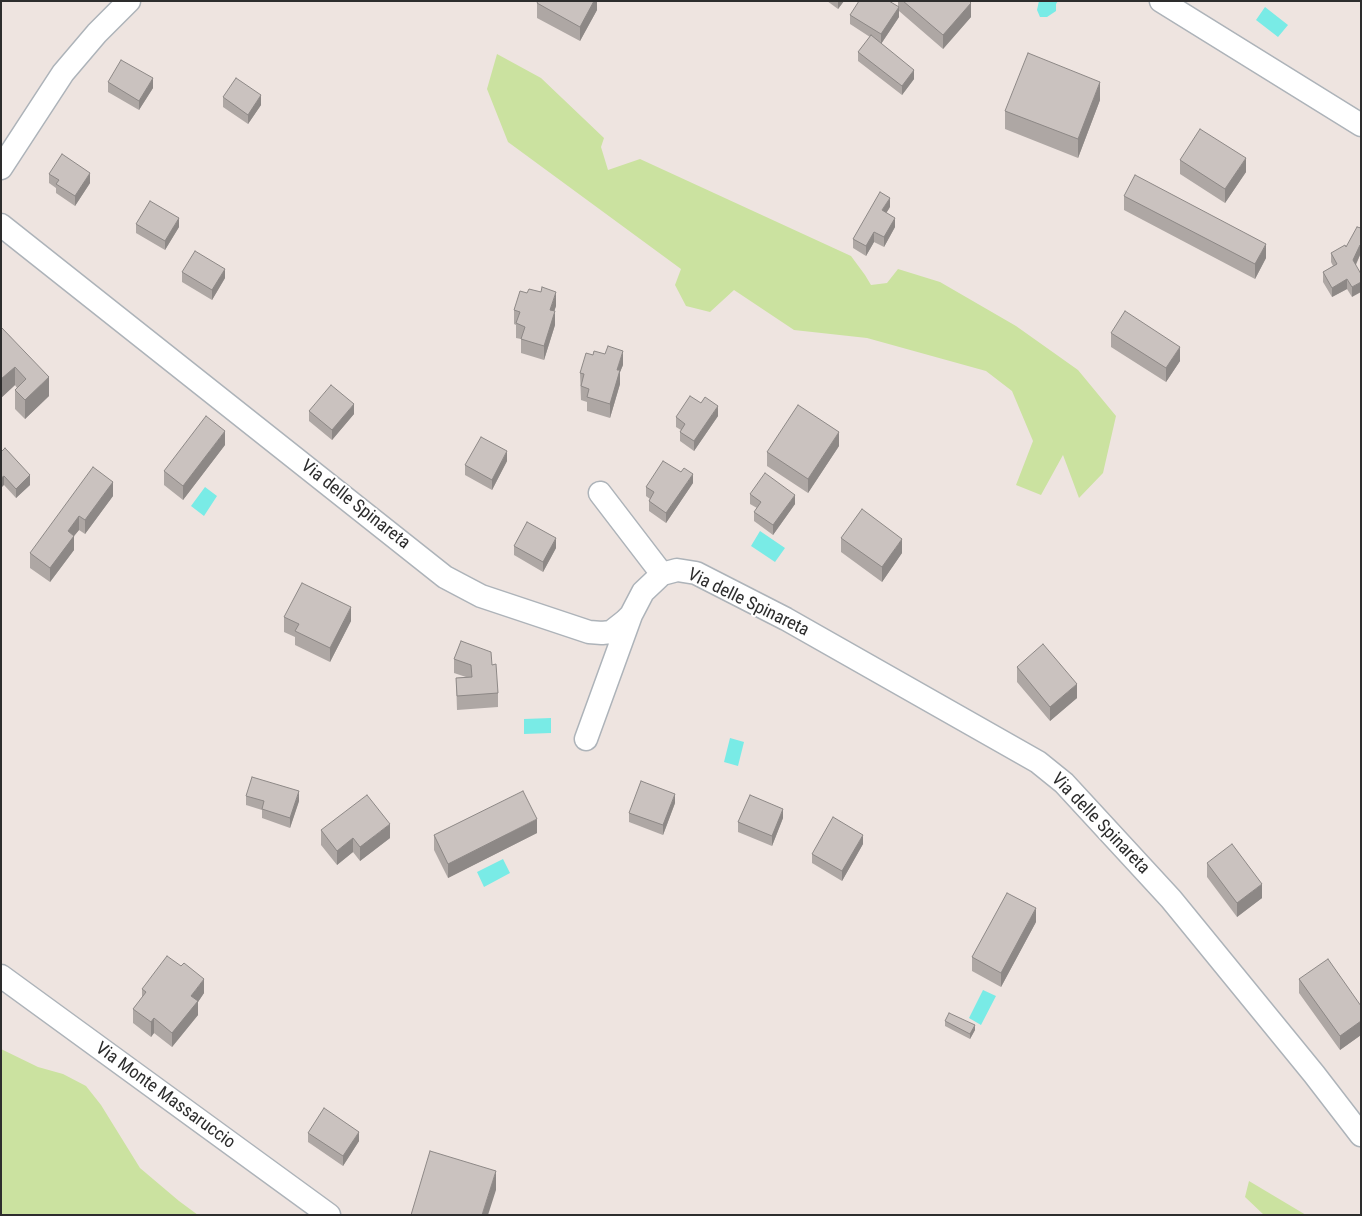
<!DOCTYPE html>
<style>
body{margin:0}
#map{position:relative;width:1362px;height:1216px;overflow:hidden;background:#eee4e0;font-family:"Roboto Condensed",sans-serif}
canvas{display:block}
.frame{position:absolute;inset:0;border:2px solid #2d2d2d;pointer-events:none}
</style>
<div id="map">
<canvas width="1362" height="1216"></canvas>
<div class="frame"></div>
</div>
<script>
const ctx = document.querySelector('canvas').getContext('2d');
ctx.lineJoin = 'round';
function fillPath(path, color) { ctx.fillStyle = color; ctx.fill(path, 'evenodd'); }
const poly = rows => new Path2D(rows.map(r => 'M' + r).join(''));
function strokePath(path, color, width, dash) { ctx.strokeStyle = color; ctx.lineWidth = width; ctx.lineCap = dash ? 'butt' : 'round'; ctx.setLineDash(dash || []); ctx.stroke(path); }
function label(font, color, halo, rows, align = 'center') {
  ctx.font = font + ' "Roboto Condensed",sans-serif'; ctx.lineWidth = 4; ctx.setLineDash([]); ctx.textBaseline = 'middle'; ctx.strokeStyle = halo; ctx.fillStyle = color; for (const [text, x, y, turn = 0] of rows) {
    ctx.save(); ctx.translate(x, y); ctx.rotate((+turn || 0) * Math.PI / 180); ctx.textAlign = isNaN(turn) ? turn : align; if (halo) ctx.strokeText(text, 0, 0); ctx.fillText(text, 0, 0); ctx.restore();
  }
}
fillPath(poly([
 [497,54,541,78,604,138,601,147,608,170,640,159,851,256,865,275,871,285,887,283,898,269,940,282,1016,326,1078,370,1116,416,1103,473,1079,498,1063,455,1041,495,1016,485,1033,441,1012,391,986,371,867,338,794,330,734,290,710,312,686,306,675,285,681,269,508,142,487,89],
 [1,1049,38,1067,63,1074,86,1086,101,1105,140,1168,179,1201,198,1215,1,1215],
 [1249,1181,1306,1215,1264,1215,1245,1197]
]), '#cbe2a0');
fillPath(poly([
 [1039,1,1058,1,1056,4,1056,11,1047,17,1040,17,1037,10],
 [1265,7,1288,25,1278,37,1256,20],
 [205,487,217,496,204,516,191,506],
 [760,531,785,548,775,562,751,546],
 [551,718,551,733,524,734,524,719],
 [730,738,744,742,738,766,724,762],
 [503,859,510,873,484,887,477,872],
 [983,990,996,996,981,1025,969,1018]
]), '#79ebe6');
const minor = poly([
 [1161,1,1361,125],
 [1,168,63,73,97,33,129,1],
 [1,225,445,577,481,596,589,632,602,633,611,632,625,621,631,615,643,592,662,574,677,570,696,573,786,619,1038,762,1064,783,1171,899,1314,1074,1361,1135],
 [600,493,662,574],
 [586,739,631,615],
 [1,976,329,1215]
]);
strokePath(minor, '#adb3b9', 25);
strokePath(minor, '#fff', 22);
fillPath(poly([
 [597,1,597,10,580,41,537,18,537,3],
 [827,1,844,1,838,9],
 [898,1,969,1,971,17,943,49,899,11,899,17,881,44,914,79,902,95,858,61,858,52,870,37,850,24,850,15,898,7],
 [108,82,153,88,139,110,108,92],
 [223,97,261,105,248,124,223,107],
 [1100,100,1078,158,1005,129,1005,111],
 [1180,160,1246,172,1225,203,1180,174],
 [49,174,90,183,75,206,56,193,56,188,49,183],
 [1124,196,1266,258,1255,279,1124,210],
 [890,207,886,213,895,227,884,247,874,242,866,256,853,248,853,239],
 [136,224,179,227,165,250,136,233],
 [1361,228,1361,255,1360,255,1356,265,1352,297,1347,289,1332,297,1323,282,1323,272,1333,266,1331,262,1331,253,1346,247],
 [182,272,225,278,212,300,182,282],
 [556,306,554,311,555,325,544,360,521,353,521,339,516,338,516,325,514,324,514,310],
 [1,327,49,396,25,419,15,409,15,390,17,388,15,385,1,398],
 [1111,333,1180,361,1166,382,1111,347],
 [623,365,620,372,620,384,610,418,587,411,587,402,581,400,580,373],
 [309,411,354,414,332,440,309,421],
 [718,416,694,451,680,441,680,432,681,430,676,427,676,417],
 [225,445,183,500,164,485,164,471],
 [839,446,808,493,767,466,767,452],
 [1,452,30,485,16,498,4,485],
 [507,461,492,490,465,475,465,465],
 [113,482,113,496,85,534,79,530,74,536,74,550,50,582,30,568,30,553],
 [693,483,666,523,649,511,649,501,650,499,646,496,646,487],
 [750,494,795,504,773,535,754,521,754,512,757,508,750,504],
 [841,538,902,553,882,582,841,552],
 [514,546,556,548,543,572,514,555],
 [284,617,351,621,330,662,295,645,295,637,284,632],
 [454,659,492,665,498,693,498,707,457,710,456,678,466,677,454,673],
 [1017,667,1077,698,1050,721,1017,682],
 [246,796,299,801,290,828,262,818,262,810,246,805],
 [675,803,663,835,629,822,629,813],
 [783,818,772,846,738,832,738,822],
 [321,830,390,838,360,861,353,852,337,865,321,845],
 [537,833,448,878,434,850,434,835],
 [863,844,842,881,812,863,812,854],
 [1207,863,1262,898,1237,917,1207,877],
 [1036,922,1001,987,972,971,972,957],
 [1299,979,1361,1006,1361,1035,1340,1050,1299,993],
 [142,989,204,993,198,1002,198,1015,172,1047,154,1033,151,1037,133,1023,133,1009,142,998],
 [945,1021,975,1030,970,1039,945,1026],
 [308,1133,359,1141,343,1166,308,1142]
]), '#aea7a4');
fillPath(poly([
 [594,1,597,1,597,10,580,41,580,27],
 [838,1,844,1,838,9],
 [971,3,971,17,943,49,943,35],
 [899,7,899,17,881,44,881,34],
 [914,70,914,79,902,95,902,86],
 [153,78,153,88,139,110,139,101],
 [1100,82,1100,100,1078,158,1078,139],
 [261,95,261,105,248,124,248,115],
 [1246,158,1246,172,1225,203,1225,189],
 [90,173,90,183,75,206,75,196],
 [890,198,890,207,882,220,882,210],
 [179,218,179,227,165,250,165,241],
 [895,218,895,227,884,247,884,237],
 [874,232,874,242,866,256,866,246],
 [1266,244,1266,258,1255,279,1255,264],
 [1360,245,1360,255,1353,270,1353,260],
 [225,269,225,278,212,300,212,290],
 [1347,279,1347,289,1332,297,1332,288],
 [1361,282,1361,292,1352,297,1352,287],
 [556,292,556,306,550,324,550,310],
 [555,311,555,325,544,360,544,346],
 [1180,347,1180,361,1166,382,1166,368],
 [623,351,623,365,620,372,620,384,610,418,610,404,617,370],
 [15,367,15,385,1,398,1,379],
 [49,377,49,396,25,419,25,400],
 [354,404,354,414,332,440,332,430],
 [718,406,718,416,694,451,694,441],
 [225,431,225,445,183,500,183,486],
 [839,432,839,446,808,493,808,479],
 [507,451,507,461,492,490,492,480],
 [693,474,693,483,666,523,666,513],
 [30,475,30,485,16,498,16,489],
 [4,476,4,485,1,488,1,478],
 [113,482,113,496,85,534,85,520],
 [795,495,795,504,773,535,773,525],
 [79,516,79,530,74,536,74,550,50,582,50,568,68,531],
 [556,538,556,548,543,572,543,562],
 [902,539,902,553,882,582,882,567],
 [351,607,351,621,330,662,330,648],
 [1077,684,1077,698,1050,721,1050,707],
 [299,791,299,801,290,828,290,818],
 [675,794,675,803,663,835,663,825],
 [783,809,783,818,772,846,772,836],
 [537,819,537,833,448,878,448,864],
 [390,824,390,838,360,861,360,847],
 [863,835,863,844,842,881,842,871],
 [353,838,353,852,337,865,337,851],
 [1262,884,1262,898,1237,917,1237,903],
 [1036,908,1036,922,1001,987,1001,973],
 [204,979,204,993,198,1002,198,1015,172,1047,172,1033,191,996],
 [154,1018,154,1033,151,1037,151,1022],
 [1361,1021,1361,1035,1340,1050,1340,1036],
 [975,1025,975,1030,970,1039,970,1034],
 [359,1132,359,1141,343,1166,343,1156],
 [496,1171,496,1190,488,1215,482,1215]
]), '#8d8886');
const building = poly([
 [538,1,594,1,580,27,537,3,538,1],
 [859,1,889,1,899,7,881,34,850,15,859,1],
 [903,1,969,1,971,3,943,35,903,1],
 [871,35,914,70,902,86,858,52,871,35],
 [1028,53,1100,82,1078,139,1005,111,1028,53],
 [121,60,153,78,139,101,108,82,121,60],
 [236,78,261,95,248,115,223,97,236,78],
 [1200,129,1246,158,1225,189,1180,160,1200,129],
 [62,154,90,173,75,196,56,184,59,180,49,174,62,154],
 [1135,175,1266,244,1255,264,1124,196,1135,175],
 [880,192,890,198,882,210,895,218,884,237,874,232,866,246,853,239,880,192],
 [150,201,179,218,165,241,136,224,150,201],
 [1357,227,1361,228,1361,246,1360,245,1353,260,1361,274,1361,282,1352,287,1347,279,1332,288,1323,272,1337,264,1331,253,1345,245,1346,247,1357,227],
 [195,251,225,269,212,290,182,272,195,251],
 [542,287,556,292,550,310,555,311,544,346,521,339,525,327,516,323,520,312,514,310,520,291,527,293,529,289,541,292,542,287],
 [1125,311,1180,347,1166,368,1111,333,1125,311],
 [1,327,49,377,25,400,15,390,26,379,15,367,1,379,1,327],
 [608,346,623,351,617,370,620,370,610,404,587,397,589,389,581,386,584,374,580,373,586,353,593,355,594,351,605,354,608,346],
 [331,385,354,404,332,430,309,411,331,385],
 [690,396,701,403,705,397,718,406,694,441,680,432,685,424,676,417,690,396],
 [798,405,839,432,808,479,767,452,798,405],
 [206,416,225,431,183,486,164,471,206,416],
 [481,437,507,451,492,480,465,465,481,437],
 [5,448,30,475,16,489,4,476,1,478,1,452,5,448],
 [663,461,681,472,684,468,693,474,666,513,649,501,654,492,646,487,663,461],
 [93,467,113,482,85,520,79,516,68,531,74,536,50,568,30,553,93,467],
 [765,473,795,495,773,525,754,512,761,502,750,494,765,473],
 [862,509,902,539,882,567,841,538,862,509],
 [527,522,556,538,543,562,514,546,527,522],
 [302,583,351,607,330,648,295,631,299,624,284,617,302,583],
 [461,641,491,652,492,665,496,664,498,693,457,696,456,678,472,677,471,665,454,659,461,641],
 [1043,644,1077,684,1050,707,1017,667,1043,644],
 [252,777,299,791,290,818,262,809,264,801,246,796,252,777],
 [641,781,675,794,663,825,629,813,641,781],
 [523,791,537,819,448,864,434,835,523,791],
 [367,795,390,824,360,847,353,838,337,851,321,830,367,795],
 [750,795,783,809,772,836,738,822,750,795],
 [833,817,863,835,842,871,812,854,833,817],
 [1232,844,1262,884,1237,903,1207,863,1232,844],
 [1007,893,1036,908,1001,973,972,957,1007,893],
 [167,956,181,966,184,963,204,979,191,996,198,1001,172,1033,154,1018,151,1022,133,1009,146,992,142,989,167,956],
 [1328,959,1361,1006,1361,1021,1340,1036,1299,979,1328,959],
 [949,1013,975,1025,970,1034,945,1021,949,1013],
 [324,1108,359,1132,343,1156,308,1133,324,1108],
 [430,1151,496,1171,482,1215,411,1215,430,1151]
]);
fillPath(building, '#cac2bf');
strokePath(building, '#8d8886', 1);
label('18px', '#2d2d2d', '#fff', [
 ["Via delle Spinareta",355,505,38],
 ["Via delle Spinareta",748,603,26],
 ["Via delle Spinareta",1100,824,46],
 ["Via Monte Massaruccio",165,1096,36]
]);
</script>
